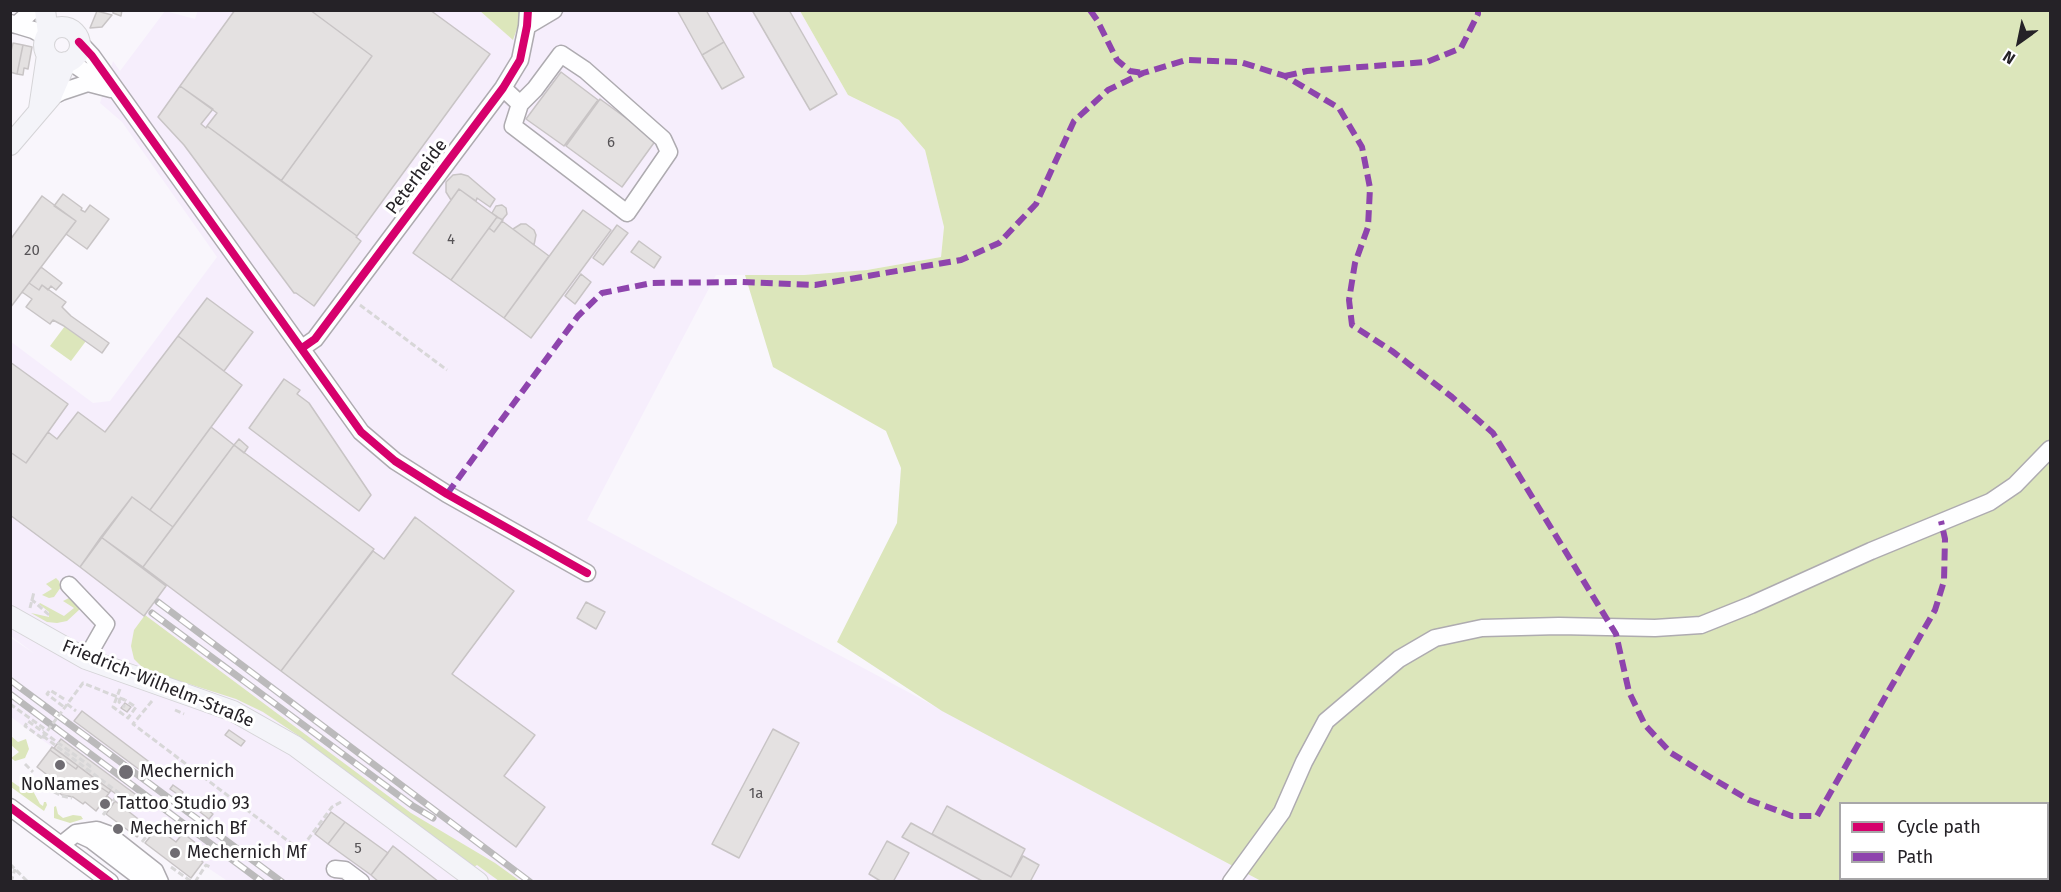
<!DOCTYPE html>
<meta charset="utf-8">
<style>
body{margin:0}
#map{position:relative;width:2061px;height:892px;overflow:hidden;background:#f9f6fc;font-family:"Fira Sans",sans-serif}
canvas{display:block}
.frame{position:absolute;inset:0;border:12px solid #252227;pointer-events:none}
.legend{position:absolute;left:1839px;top:802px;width:210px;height:78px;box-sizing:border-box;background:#fff;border:2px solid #a8a7a9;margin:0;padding:8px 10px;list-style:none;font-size:18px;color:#252227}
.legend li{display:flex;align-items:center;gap:12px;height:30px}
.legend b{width:30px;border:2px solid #a8a7a9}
.north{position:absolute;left:1989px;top:12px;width:60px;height:60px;-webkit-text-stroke:4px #fff;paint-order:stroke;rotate:213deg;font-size:16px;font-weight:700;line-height:24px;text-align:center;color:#252227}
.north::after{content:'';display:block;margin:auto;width:21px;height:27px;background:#252227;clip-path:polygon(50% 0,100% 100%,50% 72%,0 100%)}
</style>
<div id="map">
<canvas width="2061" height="892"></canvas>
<div class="frame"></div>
<ul class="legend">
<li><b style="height:8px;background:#d6006c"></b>Cycle path</li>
<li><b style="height:8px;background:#8e44ad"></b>Path</li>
</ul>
<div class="north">N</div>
</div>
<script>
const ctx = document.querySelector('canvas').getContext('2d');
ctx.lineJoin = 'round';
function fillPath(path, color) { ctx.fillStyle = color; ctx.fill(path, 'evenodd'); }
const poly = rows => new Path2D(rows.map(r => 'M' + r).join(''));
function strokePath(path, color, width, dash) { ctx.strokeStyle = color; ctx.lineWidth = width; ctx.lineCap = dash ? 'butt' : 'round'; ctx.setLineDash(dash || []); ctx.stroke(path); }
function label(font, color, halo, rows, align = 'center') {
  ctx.font = font + ' "Fira Sans",sans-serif'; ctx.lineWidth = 6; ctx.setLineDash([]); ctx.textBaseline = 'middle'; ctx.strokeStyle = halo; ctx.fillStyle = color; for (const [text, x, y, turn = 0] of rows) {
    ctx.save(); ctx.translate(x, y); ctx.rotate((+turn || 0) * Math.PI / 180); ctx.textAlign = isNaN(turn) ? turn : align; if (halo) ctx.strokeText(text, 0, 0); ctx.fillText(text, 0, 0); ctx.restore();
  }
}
fillPath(poly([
 [198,10,480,11,513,39,519,23,520,11,800,11,848,95,899,120,925,150,944,227,941,257,867,270,804,275,716,275,587,520,1261,881,229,882,202,864,191,878,145,843,154,831,107,796,111,790,11,717,11,638,35,654,11,636,10,341,93,403,110,401,217,257,122,122,100,103,113,61,120,71,165,11,195,19]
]), '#f6eefc');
fillPath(poly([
 [480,11,520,11,519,23,513,40],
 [800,11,2050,11,2050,881,1261,881,942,711,837,642,897,523,901,468,886,431,773,367,745,275,804,275,867,270,941,257,944,227,925,150,899,120,848,95],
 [1840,804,2048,804,2048,878,1840,878],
 [65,326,86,341,71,361,50,346],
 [56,578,59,581,61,587,54,597,49,598,42,595,52,589,46,584],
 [71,597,80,606,80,609,67,621,57,623,47,622,31,613,49,617,49,612,39,604,40,603,64,616,74,608,63,601],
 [145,615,411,813,495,863,520,881,499,881,477,865,474,867,299,736,263,712,236,699,164,676,142,667,134,659,131,646,134,630],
 [11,736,18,742,26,739,29,749,25,758,15,761,11,758,19,752,11,745],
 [23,777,28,790,33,791,40,804,43,806,44,802,46,802,47,805,44,811,11,787,11,781,21,788],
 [56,806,58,814,63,818,73,815,81,816,83,819,70,823,54,818,54,807]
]), '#dce6bb');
const building = poly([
 [113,10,122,10,121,16,113,13,113,10],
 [235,10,310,10,372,56,281,181,207,126,217,113,180,86,235,10],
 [310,10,430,10,490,54,357,236,281,181,372,56,310,10],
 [677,10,706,10,724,42,702,55,677,10],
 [752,10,789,10,837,94,810,110,752,10],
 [97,11,112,15,102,27,90,28,97,11],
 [724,42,744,77,722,89,702,55,724,42],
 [13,43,23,45,17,74,10,72,10,55,13,43],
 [23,45,32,47,28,69,24,68,23,75,17,74,23,45],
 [561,72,598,100,564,146,526,119,561,72],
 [180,86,213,109,201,124,206,128,207,126,357,236,356,237,361,241,314,306,296,293,294,293,184,145,158,117,180,86],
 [600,99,656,140,622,187,566,146,600,99],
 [461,174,468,176,495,199,490,207,477,198,476,201,459,189,451,200,446,192,446,182,453,175,461,174],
 [459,189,497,217,451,280,413,253,459,189],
 [63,194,82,208,81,210,85,212,90,205,109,219,87,249,66,234,76,221,54,206,63,194],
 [42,196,76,221,10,308,10,240,42,196],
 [502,205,506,208,507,214,502,220,492,213,496,206,502,205],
 [583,210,611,230,531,338,504,318,583,210],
 [497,217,503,220,494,232,489,228,497,217],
 [502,221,549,256,504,318,451,280,489,228,494,232,502,221],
 [521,224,526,224,534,230,536,235,534,245,513,229,521,224],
 [617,225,628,233,603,265,593,258,617,225],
 [639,241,661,257,654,268,631,252,639,241],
 [41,267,62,283,56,290,51,286,48,290,42,285,39,290,29,283,41,267],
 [581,274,591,282,575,304,565,296,581,274],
 [29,283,39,290,42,285,66,302,62,307,71,316,109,343,102,353,64,326,53,320,50,324,26,307,32,299,22,292,29,283],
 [207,298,253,332,224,371,178,336,207,298],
 [178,336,242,385,150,510,132,497,80,567,10,515,10,452,26,463,48,432,57,439,78,412,105,432,178,336],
 [10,362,68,404,26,463,10,452,10,362],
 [284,379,300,390,297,394,309,403,371,495,359,511,249,428,284,379],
 [211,427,234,445,173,527,150,510,211,427],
 [239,439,248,447,244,453,234,445,239,439],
 [234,445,374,549,281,671,143,567,234,445],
 [132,497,173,527,143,567,101,537,132,497],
 [415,517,514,591,452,674,535,735,504,776,545,807,516,847,281,671,373,551,384,559,415,517],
 [101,537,166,586,144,616,80,567,101,537],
 [586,602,605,612,596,629,577,618,586,602],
 [125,703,131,707,127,712,121,708,125,703],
 [82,711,160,770,152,779,74,721,82,711],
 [773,729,799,743,739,858,712,844,773,729],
 [229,730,245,741,241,746,225,735,229,730],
 [61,739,139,797,132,806,54,748,61,739],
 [52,747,78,766,76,769,50,750,52,747],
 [50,750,76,769,78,766,99,782,97,785,109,793,96,811,85,802,83,804,73,797,62,795,50,786,45,776,46,774,37,767,50,750],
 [99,782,111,790,109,793,97,785,99,782],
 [173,785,183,792,180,796,170,789,173,785],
 [107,796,112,800,105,811,99,807,107,796],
 [115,801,146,825,137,837,106,814,115,801],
 [947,806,1025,849,1011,877,932,834,947,806],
 [204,807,213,814,209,819,200,812,204,807],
 [331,812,345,822,328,844,315,834,331,812],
 [345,822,388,853,371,875,328,844,345,822],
 [911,823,1011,877,1023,856,1039,865,1030,882,984,882,902,837,911,823],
 [157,828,176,842,183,833,197,844,190,853,203,862,191,878,145,843,157,828],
 [887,841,909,853,893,882,882,882,869,874,887,841],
 [393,846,439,882,379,882,371,875,393,846]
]);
fillPath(building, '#e4e1e1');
strokePath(building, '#c8c4c5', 1.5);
const minor = poly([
 [10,23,33,30,46,37],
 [16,25,33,10],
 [527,26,554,10],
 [79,42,92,56,361,432,395,461,447,494,587,573],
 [69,61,105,85],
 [503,88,520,104,513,126,627,213,669,152,663,139,585,70,561,54,535,89,520,104],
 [51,97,61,92,88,83,111,89],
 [302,348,315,339,503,88,520,60,527,26,528,10],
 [69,585,106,624,86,659],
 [10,807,110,882],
 [76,833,91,840,146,882],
 [61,845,76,833,97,830,108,834,155,871,160,882],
 [335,869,345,870,361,882],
 [1231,882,1282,812,1304,762,1326,721,1399,659,1435,638,1482,628,1559,626,1655,628,1701,625,1751,605,1871,551,1990,502,2015,485,2050,449]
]);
const major = poly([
 [45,10,48,33],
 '44 45a18 18 0 1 1 36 0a18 18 0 1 1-36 0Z',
 [39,109,47,55],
 [10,145,51,97,66,62],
 [10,616,86,659,233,711,295,746,478,882]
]);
strokePath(minor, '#aeabb0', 19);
strokePath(major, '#d5d4d7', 22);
strokePath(poly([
 [360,305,447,370],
 [31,599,48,614,46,616,45,616],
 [30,608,34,592],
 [120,689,113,707,128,718,136,707,125,700],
 [120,698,119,702,125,707],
 [64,699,50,690,47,694,64,707],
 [152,701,133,724,300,850,332,807,341,802],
 [10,704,45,729,43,731],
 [67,704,76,711],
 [175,710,184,714],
 [43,736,119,793,103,815],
 [42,738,25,726,28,721,90,766,86,771],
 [25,764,33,772],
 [54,792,62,796,72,798],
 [142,842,152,829],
 [10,864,28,882],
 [171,867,192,882],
 [11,882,15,869],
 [195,882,206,865,210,867]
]), '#d8d7d8', 3, [6, 3]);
strokePath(minor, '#fefeff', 16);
strokePath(major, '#f4f4f9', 20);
const rail = poly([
 [158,602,530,882],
 [152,613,413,806,433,818],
 [10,680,282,882],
 [10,694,262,882],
 [2048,835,2050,827],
 [2029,882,2031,878]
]);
strokePath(rail, '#bbbabb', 7);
strokePath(rail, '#fff', 4.5, [14]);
strokePath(poly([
 [42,738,83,683,125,700]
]), '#d8d7d8', 3, [6, 3]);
strokePath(poly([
 [1090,10,1097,20,1117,60,1130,71,1143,73],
 [1285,76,1307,71,1427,62,1461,48,1478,14,1478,10],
 [447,494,578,316,602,293,652,283,740,282,815,285,961,260,999,243,1036,204,1074,121,1108,90,1143,73,1186,60,1240,62,1285,76,1339,108,1362,147,1370,188,1368,227,1355,263,1349,300,1352,325,1392,351,1452,397,1493,433,1616,634,1629,692,1645,725,1671,753,1710,777,1749,800,1792,816,1817,816,1935,610,1944,581,1945,539,1941,521]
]), '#8e44ad', 6, [12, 6]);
strokePath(poly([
 [79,42,92,56,361,432,395,461,447,494,587,573],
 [302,348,315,339,503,88,520,60,527,26,528,10],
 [10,807,110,882]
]), '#d6006c', 8);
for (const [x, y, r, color] of [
 [60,765,6,"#6f6c72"],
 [126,772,8,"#6f6c72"],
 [105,804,6,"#6f6c72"],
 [118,829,6,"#6f6c72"],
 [175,853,6,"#6f6c72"]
]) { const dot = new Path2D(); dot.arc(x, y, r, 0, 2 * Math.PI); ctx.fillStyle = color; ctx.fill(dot); strokePath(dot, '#fff', 2); }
label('15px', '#565356', null, [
 ["6",611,143],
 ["4",451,240],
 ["20",32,251],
 ["1a",756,794],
 ["5",358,849]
]);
label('18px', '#252227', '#fff', [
 ["Peterheide",417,177,-53],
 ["Friedrich-Wilhelm-Straße",158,684,22]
]);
label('18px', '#252227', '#fff', [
 ["Mechernich",140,772],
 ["NoNames",60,785,"center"],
 ["Tattoo Studio 93",117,804],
 ["Mechernich Bf",130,829],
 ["Mechernich Mf",187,853]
], 'left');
</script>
